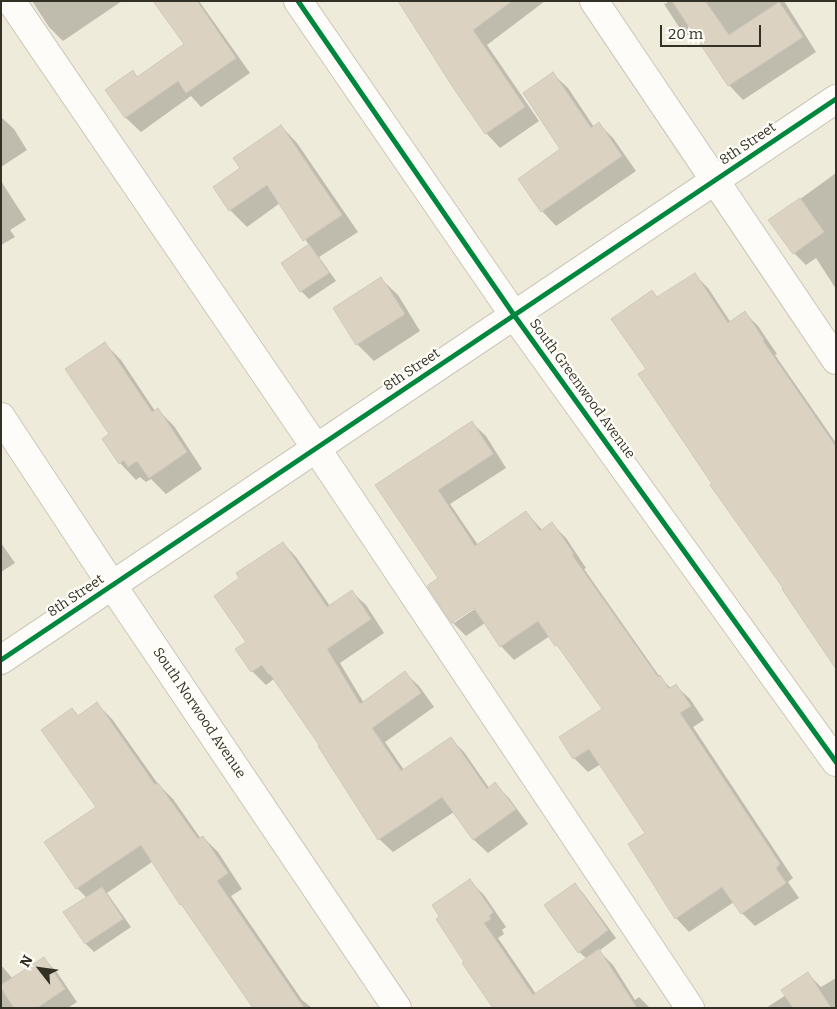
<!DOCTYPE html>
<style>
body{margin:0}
#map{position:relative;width:837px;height:1009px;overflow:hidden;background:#efebda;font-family:Bitter,serif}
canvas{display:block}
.frame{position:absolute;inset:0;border:2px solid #333125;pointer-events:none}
.north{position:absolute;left:15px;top:944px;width:50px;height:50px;-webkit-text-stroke:4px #fffef8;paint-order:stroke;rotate:300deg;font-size:14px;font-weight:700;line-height:20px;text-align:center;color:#333125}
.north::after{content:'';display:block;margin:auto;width:18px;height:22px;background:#333125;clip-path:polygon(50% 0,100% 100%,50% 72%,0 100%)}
.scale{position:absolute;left:660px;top:25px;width:101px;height:22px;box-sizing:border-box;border:2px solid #333125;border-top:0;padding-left:6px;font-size:15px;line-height:18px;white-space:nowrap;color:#333125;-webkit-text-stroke:4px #fffef8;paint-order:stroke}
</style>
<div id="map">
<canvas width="837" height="1009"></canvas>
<div class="frame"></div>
<div class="north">N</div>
<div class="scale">20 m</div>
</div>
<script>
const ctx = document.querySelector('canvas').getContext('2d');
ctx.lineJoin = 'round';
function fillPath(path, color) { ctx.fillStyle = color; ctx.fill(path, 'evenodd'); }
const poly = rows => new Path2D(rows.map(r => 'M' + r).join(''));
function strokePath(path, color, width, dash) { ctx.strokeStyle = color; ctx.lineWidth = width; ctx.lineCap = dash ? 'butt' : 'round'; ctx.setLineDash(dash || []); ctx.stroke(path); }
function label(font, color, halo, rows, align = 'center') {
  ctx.font = font + ' Bitter,serif'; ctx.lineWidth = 4.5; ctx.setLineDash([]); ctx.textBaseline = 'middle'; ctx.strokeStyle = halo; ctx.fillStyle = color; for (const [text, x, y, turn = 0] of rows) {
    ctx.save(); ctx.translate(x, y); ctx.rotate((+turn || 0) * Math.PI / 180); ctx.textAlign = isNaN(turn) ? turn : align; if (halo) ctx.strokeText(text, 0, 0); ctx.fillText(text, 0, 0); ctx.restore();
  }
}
fillPath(poly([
 [32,1,122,1,63,41,49,27],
 [155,1,199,1,250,73,201,107,191,96,141,132,126,118,107,90,133,72,138,77,186,44],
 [454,1,545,1,487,45,539,121,500,148,486,133,419,32],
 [667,1,784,1,816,52,743,100,729,85,698,38,694,41,679,27,664,4,667,3],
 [553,74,568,88,594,127,599,124,613,138,636,171,556,226,542,211,519,179,562,149],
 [1,117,14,129,27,150,1,167],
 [281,126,297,143,358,232,319,257,336,281,309,299,301,291,309,245,280,203,247,227,230,210,214,187,241,169],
 [836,173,836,289,816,258,806,265,794,253,770,221],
 [1,181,26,220,10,230,15,237,1,245],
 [695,275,708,288,731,323,745,313,758,326,777,354,775,355,836,443,836,560,785,588,714,484,647,370,652,292,658,298],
 [381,279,398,295,420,331,374,361,357,344,335,308],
 [105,344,121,360,155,411,158,410,174,426,202,469,166,494,151,479,146,482,140,477,136,480,120,463,104,439,110,434],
 [472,423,486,436,506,468,450,504,478,545,526,512,543,531,552,524,566,538,586,568,584,569,662,680,672,689,676,686,690,699,704,720,693,727,793,878,788,882,799,898,755,926,742,913,734,902,689,932,676,918,647,833,601,764,588,772,574,758,560,737,604,709,567,656,550,636,514,660,501,646,485,623,466,636,452,622,440,578,376,485],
 [478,603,479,606,454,623,454,620],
 [1,543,15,563,1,572],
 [283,543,296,557,330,606,352,592,366,605,384,633,340,663,364,703,405,673,419,686,434,707,385,742,404,770,450,738,464,752,489,788,495,784,509,798,528,824,488,853,474,840,454,812,393,852,379,839,321,745,274,679,266,685,252,671,241,578],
 [97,704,112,719,158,784,173,799,201,839,203,837,218,852,242,889,231,896,302,1000,312,1008,255,1008,152,862,107,893,131,927,94,952,86,944,65,913,87,898,77,888,46,842,97,808,72,709,79,716],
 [470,881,484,895,506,927,502,930,504,934,498,938,536,994,587,959,579,952,546,905,575,885,583,893,616,938,599,951,613,965,635,1000,639,997,650,1008,497,1008],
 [44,959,56,971,77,1002,68,1008,1,1008,1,965,13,979],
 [808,974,821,987,836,978,836,1008,766,1008,786,995]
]), '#0003');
const building = poly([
 [153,1,197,1,236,58,186,93,178,81,125,118,105,90,133,70,137,77,184,44,153,1],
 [398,1,512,1,473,30,525,107,485,134,454,89,398,1],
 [672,1,705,1,729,35,779,2,803,37,728,86,672,1],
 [553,72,591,128,599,122,622,156,541,212,518,179,560,149,523,93,553,72],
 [281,125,342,215,303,241,267,185,229,211,213,187,240,168,233,158,281,125],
 [800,198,824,232,793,254,768,220,800,198],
 [309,244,329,273,300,292,281,263,309,244],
 [695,273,728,323,745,311,764,340,763,341,836,447,836,669,782,589,783,588,710,485,712,484,638,374,646,369,611,319,652,290,657,297,695,273],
 [381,277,405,314,356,345,333,308,381,277],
 [105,342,152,412,158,408,187,452,149,478,137,461,128,467,124,460,119,464,102,439,109,434,65,369,105,342],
 [472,421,493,454,438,490,475,546,526,511,540,531,552,522,574,554,572,555,658,677,660,675,669,689,676,684,691,706,680,713,780,864,776,868,786,883,741,914,722,887,675,919,628,844,645,833,589,749,573,759,559,737,602,709,557,645,555,646,538,621,500,647,474,608,451,623,427,586,438,578,375,485,472,421],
 [283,542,327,607,352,590,371,619,327,649,360,704,405,671,421,693,372,728,401,771,451,737,487,789,495,782,516,809,473,840,442,797,378,840,318,746,319,745,270,674,269,675,262,665,251,672,235,649,246,642,214,596,239,578,236,573,283,542],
 [97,702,155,785,158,783,198,839,203,836,228,873,217,881,304,1008,253,1008,181,904,180,905,141,845,76,889,44,842,96,807,41,730,72,708,78,716,97,702],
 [470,879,493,912,489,916,491,919,484,923,533,995,599,949,637,1008,493,1008,462,963,464,962,436,919,439,916,432,905,470,879],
 [575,883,608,930,578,953,544,905,575,883],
 [102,887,123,919,85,944,63,912,102,887],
 [44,957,65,989,37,1008,14,1008,1,988,1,985,44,957],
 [808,972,831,1008,793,1008,781,990,808,972]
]);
fillPath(building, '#dcd2c2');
strokePath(building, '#cfc8bc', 1);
const minor = poly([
 [11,1,316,448,690,1008],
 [298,1,514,315,836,762],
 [594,1,836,360],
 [1,417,112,585,397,1008],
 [1,660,836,99]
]);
strokePath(minor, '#cac7ba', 30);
strokePath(minor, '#fdfcf9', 28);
strokePath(poly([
 [298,1,514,315,836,762],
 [1,660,836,99]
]), '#00873e', 5);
label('14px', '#333125', '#fffef8', [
 ["8th Street",748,144,-34],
 ["8th Street",412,370,-34],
 ["South Greenwood Avenue",582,389,54],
 ["8th Street",76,596,-34],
 ["South Norwood Avenue",199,713,56]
]);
</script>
